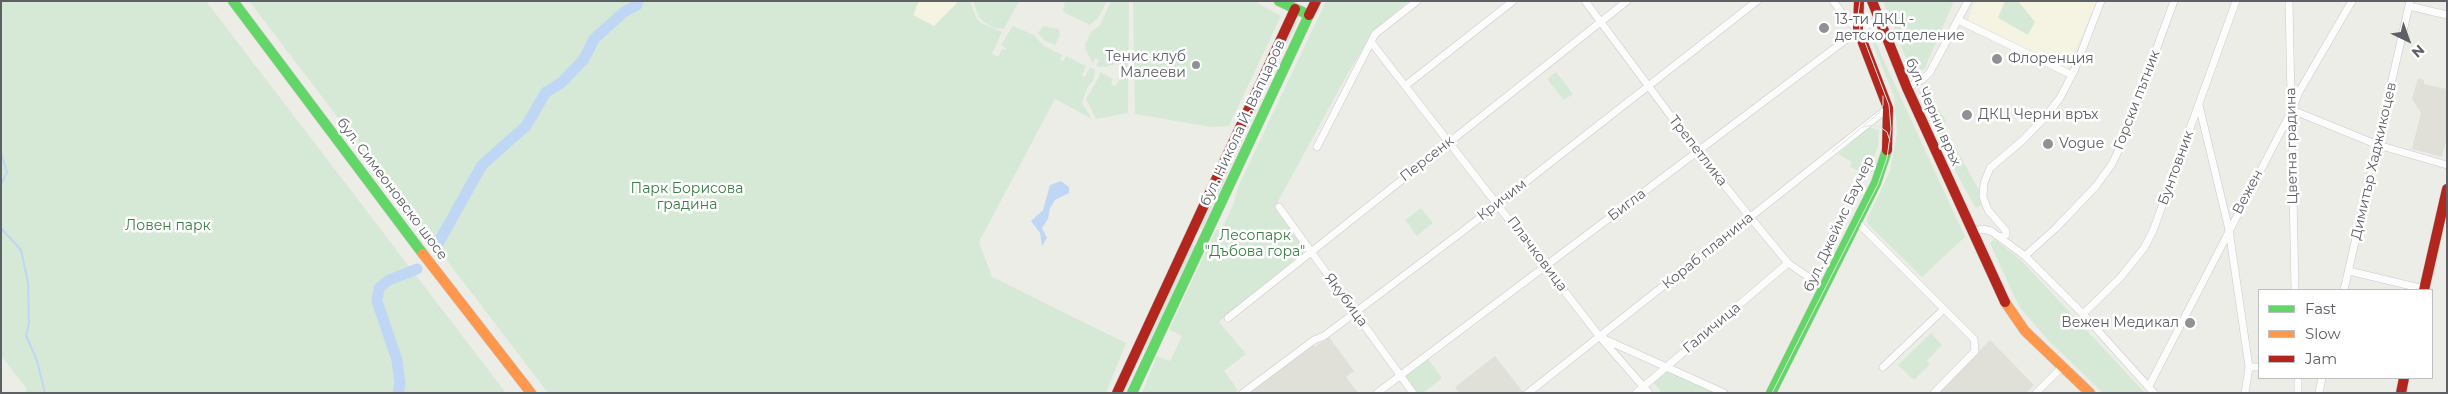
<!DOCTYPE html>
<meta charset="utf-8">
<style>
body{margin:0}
#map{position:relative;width:2448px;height:394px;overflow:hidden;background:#edede8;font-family:Montserrat,sans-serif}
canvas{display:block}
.frame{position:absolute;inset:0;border:2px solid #5d6065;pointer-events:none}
.legend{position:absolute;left:2258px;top:289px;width:175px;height:90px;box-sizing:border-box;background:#fff;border:1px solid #bebfc1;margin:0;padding:6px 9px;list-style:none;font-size:15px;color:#5d6065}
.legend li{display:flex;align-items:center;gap:10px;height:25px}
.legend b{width:25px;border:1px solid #bebfc1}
.north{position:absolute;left:2383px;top:15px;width:50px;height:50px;-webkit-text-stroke:4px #fff;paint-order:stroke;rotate:138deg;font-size:14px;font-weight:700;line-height:20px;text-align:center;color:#5d6065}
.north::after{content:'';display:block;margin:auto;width:18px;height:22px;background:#5d6065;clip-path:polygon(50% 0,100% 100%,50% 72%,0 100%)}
</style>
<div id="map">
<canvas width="2448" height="394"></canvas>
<div class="frame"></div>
<ul class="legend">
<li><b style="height:6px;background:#63d668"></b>Fast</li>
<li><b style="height:6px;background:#ff974d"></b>Slow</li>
<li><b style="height:6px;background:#b3261e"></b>Jam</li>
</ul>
<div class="north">N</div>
</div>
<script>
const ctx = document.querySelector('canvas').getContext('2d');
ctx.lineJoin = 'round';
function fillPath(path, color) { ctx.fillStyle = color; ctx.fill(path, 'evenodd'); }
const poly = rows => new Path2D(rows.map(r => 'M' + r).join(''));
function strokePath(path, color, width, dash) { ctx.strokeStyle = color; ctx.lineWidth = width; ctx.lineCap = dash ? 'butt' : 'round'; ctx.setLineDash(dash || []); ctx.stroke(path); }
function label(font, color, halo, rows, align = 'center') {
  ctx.font = font + ' Montserrat,sans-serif'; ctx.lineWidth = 5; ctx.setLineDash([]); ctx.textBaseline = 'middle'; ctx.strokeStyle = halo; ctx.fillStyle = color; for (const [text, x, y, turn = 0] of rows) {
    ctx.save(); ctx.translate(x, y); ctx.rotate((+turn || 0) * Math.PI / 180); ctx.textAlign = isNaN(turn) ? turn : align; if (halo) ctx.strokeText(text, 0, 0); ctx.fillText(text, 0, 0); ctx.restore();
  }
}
fillPath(poly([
 [919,1,959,1,934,26,913,15],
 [1975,1,2097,1,2067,69,1968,21]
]), '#f5f4e2');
fillPath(poly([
 [2418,78,2424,80,2424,84,2447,89,2447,138,2442,157,2412,149,2421,113,2412,99],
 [1329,337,1354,371,1346,377,1358,393,1248,393,1313,345,1315,347],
 [1990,340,2034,385,2026,393,1938,393],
 [1495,356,1523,392,1459,393,1455,387]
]), '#e0dfd8');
fillPath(poly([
 [1,1,206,1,506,393,26,393,26,388,1,356],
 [249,1,919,1,913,15,934,26,959,1,970,1,977,19,981,23,1002,32,992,54,998,57,1002,49,1005,50,1006,48,1001,45,1013,26,1034,35,1043,45,1062,55,1060,60,1063,61,1066,56,1086,66,1082,76,1085,77,1090,67,1095,70,1094,79,1087,88,1082,103,1092,119,1055,99,979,242,992,277,1126,343,1106,393,548,393],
 [973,1,1019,1,1004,29,994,28,984,22,979,17],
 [1065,1,1107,1,1098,18,1090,25,1065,13,1063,10],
 [1111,1,1129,1,1128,113,1096,119,1086,99,1099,77,1100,72,1113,79,1111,84,1115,86,1126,72,1122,65,1118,64,1103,67,1096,66,1099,60,1095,58,1093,63,1086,51,1085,44,1091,32,1100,25],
 [1133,1,1254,1,1281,16,1229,126,1211,127,1135,114],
 [1326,1,1409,1,1374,30,1347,75,1275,207,1307,249,1219,322,1246,354,1224,371,1238,390,1235,393,1142,393,1157,356,1170,361,1182,336,1169,330,1215,232,1224,224,1233,205,1239,185],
 [1883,1,1954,1,1925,68,1913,76],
 [2005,1,2018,1,2035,22,2028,35,1998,18],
 [1298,20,1202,229,1199,228,1296,21],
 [1043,26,1059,29,1060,35,1055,45,1045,41,1038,33],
 [1874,39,1965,237,1922,277,1868,224,1867,219,1890,171,1897,133,1894,96,1872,42],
 [1556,72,1573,94,1564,100,1547,79],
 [1924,85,1932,88,1930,93,1933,100,1946,121,1943,125,1979,190,1982,205,1976,208,1960,180,1919,91],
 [1869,127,1879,130,1878,146,1870,169,1861,166,1858,171,1850,167,1852,162,1838,154],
 [1421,208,1433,223,1417,236,1405,220],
 [1994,239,2021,260,2145,393,2103,393,2048,340,2021,309,2014,296,1990,243],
 [1192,244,1195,246,1145,351,1143,349],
 [1931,333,1942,345,1927,361,1930,364,1914,380,1898,365],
 [1428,359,1442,378,1423,393,1418,393,1405,376],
 [1668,371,1717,393,1662,393,1653,382]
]), '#d6e9d6');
fillPath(poly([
 [1061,181,1069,187,1069,193,1055,200,1050,208,1048,219,1042,228,1047,238,1042,246,1040,233,1031,221,1043,210,1050,185]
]), '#bfd7f5');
strokePath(poly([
 [1,153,7,173,1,184],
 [1,228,21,250,28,283,29,324,26,335,37,361,45,393]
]), '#bfd7f5', 2);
strokePath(poly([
 [436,247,482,165,526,126,546,92,561,83,584,59,594,39,624,12,637,5,638,1],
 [398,393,400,384,397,360,377,301,379,288,389,280,417,269]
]), '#bfd7f5', 11);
const street = poly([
 [1585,1,1697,151,1750,217,1788,263,1824,288],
 [1833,1,1848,21,1858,30],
 [2289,1,2295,290],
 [2409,6,2447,15],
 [1958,20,2072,75],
 [1371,42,1600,337,1649,393],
 [1405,86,1513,1],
 [1907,88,1923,79,1930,72,1968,1],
 [2199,105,2229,230,2249,367,2245,393],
 [2292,110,2378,145,2447,165],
 [1317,147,1375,34,1417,1],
 [1279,207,1413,393],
 [1857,222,1974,339,1975,351,1934,393],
 [1973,232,1982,229,1991,231,2025,256,2083,314,2154,393],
 [2000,237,2006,235,2006,231,1988,210,1983,197,1984,183,1990,168,2023,140,2045,117,2060,98,2074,71,2101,1],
 [2025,256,2057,227,2096,186,2112,164,2122,143,2174,1],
 [2349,271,2424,289],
 [2344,290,2410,1],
 [2083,314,2120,278,2144,248,2153,231,2236,1],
 [1228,318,1627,1],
 [1604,339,1724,393],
 [1883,367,1944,309],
 [2249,367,2259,367],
 [2298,378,2298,393],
 [2149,386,2292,110,2299,92,2352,1],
 [1243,393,1314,340,1324,336,1463,231,1757,1],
 [1377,393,1860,29,1879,19],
 [1528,393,1888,108],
 [1636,393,1788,263],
 [2036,393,2063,366],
 [2319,393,2322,378]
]);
const fast = poly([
 [233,1,423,254],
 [1132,393,1309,15,1279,1],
 [1771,393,1876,183,1887,150]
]);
const slow = poly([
 [423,254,531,393],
 [2005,302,2025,331,2090,393]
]);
const jam = poly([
 [1859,1,1858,30,1888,108,1887,150],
 [1872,1,1907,88,2005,302],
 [1309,15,1316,1],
 [2424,290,2447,189],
 [1117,393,1295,9],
 [2401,393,2404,378]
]);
strokePath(street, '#c9c9c9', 8);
strokePath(fast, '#c9caca', 11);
strokePath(slow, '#c9caca', 11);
strokePath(jam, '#c9caca', 11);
strokePath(street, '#fcfcfc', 7);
strokePath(fast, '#63d668', 10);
strokePath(slow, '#ff974d', 10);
strokePath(jam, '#b3261e', 10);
strokePath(poly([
 [1863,127,1872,125,1880,127,1887,132,1890,141],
 [1832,152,1879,113,1883,105,1883,96],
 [1772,393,1878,184,1887,158,1891,129,1889,105,1860,29,1858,15,1860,1]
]), '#e4e4e3', 1);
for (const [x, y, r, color] of [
 [1824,28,6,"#8f9193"],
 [1997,59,6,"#8f9193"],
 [1196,65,5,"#8f9193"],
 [1967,115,6,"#8f9193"],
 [2048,144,6,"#8f9193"],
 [2190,323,6,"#8f9193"]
]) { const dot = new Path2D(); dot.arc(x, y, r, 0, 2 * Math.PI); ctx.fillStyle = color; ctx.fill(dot); strokePath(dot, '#fff', 2); }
label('14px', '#5d6065', '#fff', [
 ["13-ти ДКЦ -",1835,20],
 ["детско отделение",1835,36],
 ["Тенис клуб",1186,57,"right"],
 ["Малееви",1186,73,"right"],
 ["Флоренция",2008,59],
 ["ДКЦ Черни връх",1978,115],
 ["Vogue",2059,144],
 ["Вежен Медикал",2179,323,"right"]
], 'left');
label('14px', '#5d6065', '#fff', [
 ["Горски пътник",2137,100,-69],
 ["бул. Черни връх",1933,112,66],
 ["бул. Никола Й. Вапцаров",1243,123,-65],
 ["Цветна градина",2292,146,-91],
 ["Трепетлика",1698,151,52],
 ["Персенк",1427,159,-38],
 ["Димитър Хаджикоцев",2374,161,-77],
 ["Бунтовник",2176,168,-70],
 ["бул. Симеоновско шосе",392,189,53],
 ["Вежен",2248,192,-62],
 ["Кричим",1502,200,-38],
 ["Бигла",1627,205,-37],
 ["бул. Джеймс Баучер",1839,224,-65],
 ["Кораб планина",1708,251,-39],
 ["Плачковица",1537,254,53],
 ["Якубица",1346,300,54],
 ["Галичица",1712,328,-40]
]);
label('14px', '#3a8045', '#fff', [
 ["Парк Борисова",687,189],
 ["градина",687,205],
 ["Ловен парк",168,226],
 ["Лесопарк",1255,236],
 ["\"Дъбова гора\"",1255,252]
]);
</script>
